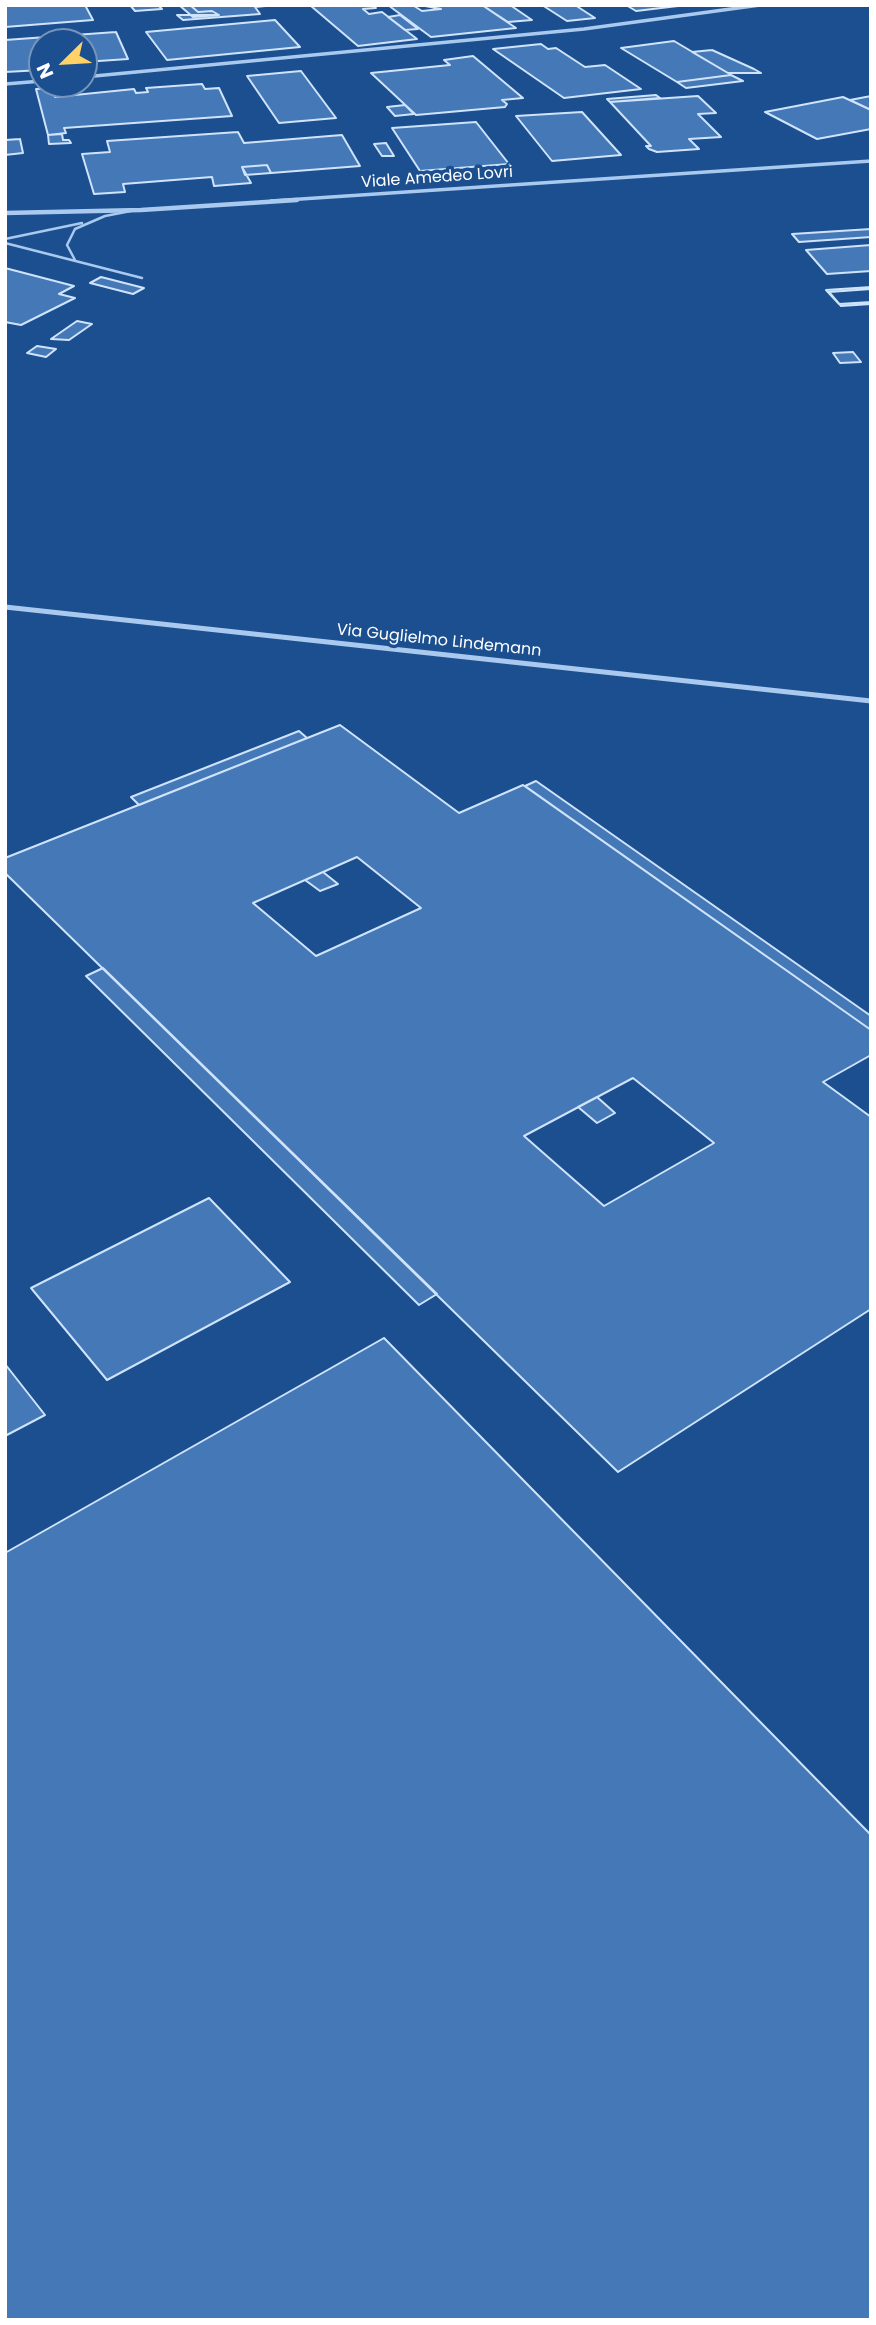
<!DOCTYPE html>
<style>
body{margin:0}
#map{position:relative;width:876px;height:2325px;overflow:hidden;background:#1b4f8f;font-family:Poppins,sans-serif}
canvas{display:block}
.frame{position:absolute;inset:0;border:7px solid #fff;pointer-events:none}
.north{position:absolute;left:28px;top:28px;width:70px;height:70px;box-sizing:border-box;background:#1b4f8f;border:2px solid #7695bc;border-radius:50%;rotate:246deg;font-size:19px;font-weight:700;line-height:28px;text-align:center;color:#fff}
.north::after{content:'';display:block;margin:auto;width:24px;height:32px;background:#ffd166;clip-path:polygon(50% 0,100% 100%,50% 72%,0 100%)}
</style>
<div id="map">
<canvas width="876" height="2325"></canvas>
<div class="frame"></div>
<div class="north">N</div>
</div>
<script>
const ctx = document.querySelector('canvas').getContext('2d');
ctx.lineJoin = 'round';
function fillPath(path, color) { ctx.fillStyle = color; ctx.fill(path, 'evenodd'); }
const poly = rows => new Path2D(rows.map(r => 'M' + r).join(''));
function strokePath(path, color, width, dash) { ctx.strokeStyle = color; ctx.lineWidth = width; ctx.lineCap = dash ? 'butt' : 'round'; ctx.setLineDash(dash || []); ctx.stroke(path); }
function label(font, color, halo, rows, align = 'center') {
  ctx.font = font + ' Poppins,sans-serif'; ctx.lineWidth = 7; ctx.setLineDash([]); ctx.textBaseline = 'middle'; ctx.strokeStyle = halo; ctx.fillStyle = color; for (const [text, x, y, turn = 0] of rows) {
    ctx.save(); ctx.translate(x, y); ctx.rotate((+turn || 0) * Math.PI / 180); ctx.textAlign = isNaN(turn) ? turn : align; if (halo) ctx.strokeText(text, 0, 0); ctx.fillText(text, 0, 0); ctx.restore();
  }
}
const building = poly([
 [5,5,85,5,93,20,5,27,5,5],
 [130,5,158,5,162,9,135,11,130,5],
 [179,5,190,5,198,12,212,11,219,15,193,17,179,5],
 [190,5,276,5,255,7,260,14,183,20,177,15,219,15,212,11,198,12,190,5],
 [372,5,376,8,363,9,369,14,382,12,417,39,358,46,311,6,372,5],
 [388,5,420,5,414,6,422,11,441,9,420,5,482,5,516,28,431,37,388,5],
 [482,5,510,5,532,20,508,22,482,5],
 [542,5,575,5,595,18,567,21,542,5],
 [626,5,677,5,678,6,636,11,626,5],
 [400,15,418,29,405,30,388,17,400,15],
 [275,20,300,47,167,60,146,32,275,20],
 [116,32,128,59,84,62,84,42,42,42,42,70,5,72,5,40,116,32],
 [674,41,728,73,731,75,677,82,621,48,674,41],
 [541,44,548,49,556,48,585,67,605,65,641,89,564,98,493,49,541,44],
 [712,50,754,69,761,73,728,73,692,52,712,50],
 [473,56,523,98,502,100,507,104,505,107,416,115,371,73,450,65,444,60,473,56],
 [301,71,336,118,279,123,247,76,301,71],
 [731,75,743,81,686,88,677,82,731,75],
 [202,84,205,89,219,88,232,116,64,128,66,133,48,135,36,89,53,88,55,97,134,89,136,93,148,92,146,88,202,84],
 [656,95,660,98,610,102,607,99,656,95],
 [698,96,716,113,698,114,721,137,689,139,699,149,657,152,649,149,646,146,651,146,610,102,698,96],
 [871,96,871,110,850,100,871,96],
 [843,97,871,110,871,129,817,139,765,112,843,97],
 [405,105,414,114,395,116,387,107,405,105],
 [582,112,621,155,552,161,516,116,582,112],
 [476,122,509,164,420,171,392,128,476,122],
 [238,132,244,143,342,135,360,166,271,173,267,165,242,167,251,183,214,186,212,177,123,184,125,192,94,194,82,154,110,152,107,141,238,132],
 [62,134,63,140,69,140,71,143,49,144,48,135,62,134],
 [20,139,23,153,5,155,5,140,20,139],
 [386,143,394,156,382,156,374,144,386,143],
 [267,165,271,173,245,175,242,167,267,165],
 [871,229,871,237,799,242,792,234,871,229],
 [871,245,871,271,827,274,806,250,871,245],
 [5,268,74,286,59,294,75,298,21,325,5,322,5,268],
 [101,277,144,288,133,294,90,283,101,277],
 [871,287,871,302,839,304,826,290,871,287],
 [871,289,871,304,841,306,829,292,871,289],
 [77,321,92,324,69,340,51,339,77,321],
 [37,346,56,349,46,357,27,353,37,346],
 [853,352,861,362,840,363,833,353,853,352],
 [340,725,459,813,523,785,871,1030,871,1055,823,1082,871,1117,871,1309,618,1472,5,873,5,858,340,725],
 [357,857,421,908,316,956,253,903,357,857],
 [633,1078,714,1143,604,1206,524,1136,633,1078],
 [299,731,307,738,139,805,131,797,299,731],
 [536,781,871,1016,871,1030,525,786,536,781],
 [323,872,338,884,320,891,305,880,323,872],
 [103,968,437,1294,419,1305,86,976,103,968],
 [597,1097,615,1113,597,1123,578,1107,597,1097],
 [209,1198,290,1282,107,1380,31,1288,209,1198],
 [384,1338,871,1835,871,2320,5,2320,5,1553,384,1338],
 [5,1364,45,1415,5,1436,5,1364]
]);
fillPath(building, '#4478b7');
strokePath(building, '#cfe3fa', 2);
strokePath(poly([
 [5,239,82,223],
 [5,243,142,278],
 [75,260,67,245,75,229,105,216,131,211]
]), '#a9c9ee', 2.5);
strokePath(poly([
 [84,77,584,29,760,5],
 [5,84,42,81],
 [271,201,871,161]
]), '#a9c9ee', 3.5);
strokePath(poly([
 [5,213,141,210,297,200]
]), '#a9c9ee', 4.5);
strokePath(poly([
 [5,607,871,701]
]), '#a9c9ee', 5);
label('16px', '#fff', '#1b4f8f', [
 ["Viale Amedeo Lovri",437,178,-4],
 ["Via Guglielmo Lindemann",439,641,6]
]);
</script>
